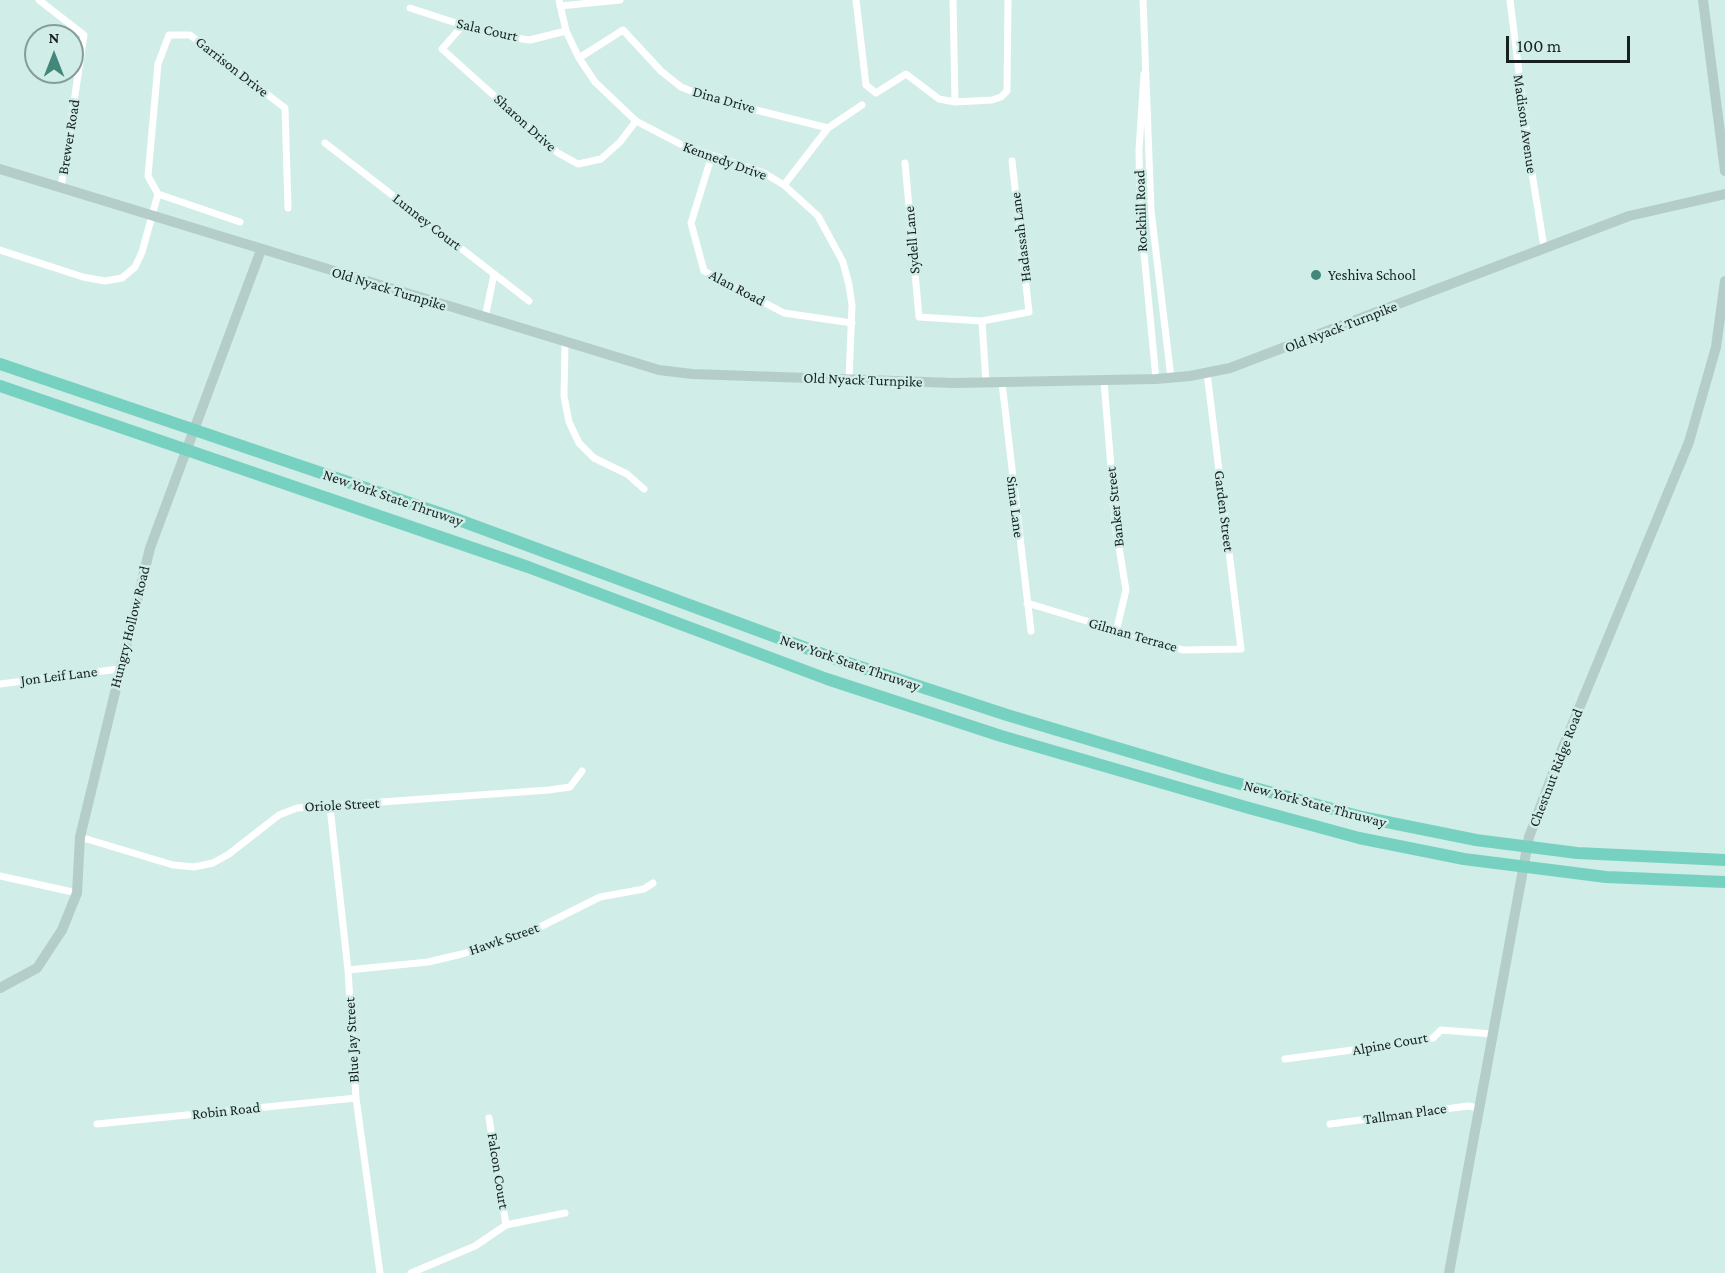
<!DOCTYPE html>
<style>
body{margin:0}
#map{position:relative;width:1725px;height:1273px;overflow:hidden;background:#d0ede7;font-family:"Crimson Pro",serif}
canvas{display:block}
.north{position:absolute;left:24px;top:24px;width:60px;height:60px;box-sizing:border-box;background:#d0ede7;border:2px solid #869c97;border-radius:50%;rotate:0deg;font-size:16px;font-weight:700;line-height:24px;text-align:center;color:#172220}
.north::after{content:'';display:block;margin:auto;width:21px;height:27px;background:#43877b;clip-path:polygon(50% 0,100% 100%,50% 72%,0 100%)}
.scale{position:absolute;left:1506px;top:36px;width:124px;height:27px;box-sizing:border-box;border:3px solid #172220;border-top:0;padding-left:8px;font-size:18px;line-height:21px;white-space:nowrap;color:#172220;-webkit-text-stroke:4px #d0ede7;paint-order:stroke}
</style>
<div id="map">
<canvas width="1725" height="1273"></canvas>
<div class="north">N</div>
<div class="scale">100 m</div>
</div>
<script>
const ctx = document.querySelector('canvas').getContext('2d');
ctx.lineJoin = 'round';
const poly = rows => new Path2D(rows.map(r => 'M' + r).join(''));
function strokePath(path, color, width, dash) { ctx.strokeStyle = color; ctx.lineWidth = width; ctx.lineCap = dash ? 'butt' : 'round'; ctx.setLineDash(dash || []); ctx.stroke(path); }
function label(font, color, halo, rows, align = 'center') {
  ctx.font = font + ' "Crimson Pro",serif'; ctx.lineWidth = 5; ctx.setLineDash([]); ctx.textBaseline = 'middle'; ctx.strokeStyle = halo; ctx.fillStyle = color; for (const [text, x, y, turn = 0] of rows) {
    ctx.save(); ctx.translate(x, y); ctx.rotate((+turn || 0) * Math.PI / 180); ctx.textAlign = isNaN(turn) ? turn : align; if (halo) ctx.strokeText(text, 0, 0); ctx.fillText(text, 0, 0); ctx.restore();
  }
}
strokePath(poly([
 [39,0,84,35,61,188],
 [559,0,566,31,579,58,595,82,636,121,682,145,764,173,784,185,818,216,843,262,849,285,852,305,849,380],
 [856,0,866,85,876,93,906,74,939,99,955,102,992,100,1001,97,1007,91,1008,0],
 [953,0,955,102],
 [1143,0,1151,210,1171,378],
 [1510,0,1530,161,1544,247],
 [560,6,620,0],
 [410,8,493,35,530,40,566,31],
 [463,25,442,49,558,153,578,164,601,159,620,142,636,121],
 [579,58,623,30,661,71,681,87,712,99,828,128,784,185],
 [1144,74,1139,150,1140,211,1156,379],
 [828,128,862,105],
 [325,143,529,301],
 [712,155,691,223,704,271,784,313,852,323],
 [905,163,919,317,982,321,1029,312,1012,161],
 [240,222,158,194,148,176,158,64,169,35,190,35,285,108,288,208],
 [0,250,83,277,105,281,122,278,135,267,142,252,158,194],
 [485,318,494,274],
 [982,321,986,383],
 [565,343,564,396,569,422,579,443,594,458,627,474,644,489],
 [1104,381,1116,529,1126,590,1116,632],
 [1002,383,1031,631],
 [1027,603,1183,650,1241,649,1207,373],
 [0,684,119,669],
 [330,807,348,970,356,1098,380,1273],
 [80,837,173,865,194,867,213,863,229,854,279,815,297,808,549,790,570,787,582,771],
 [0,876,77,893],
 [348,970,428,962,462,954,532,931,600,897,644,889,653,883],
 [1285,1059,1420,1041,1433,1038,1441,1030,1493,1034],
 [489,1118,506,1225],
 [97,1124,356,1098],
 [1330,1124,1468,1106,1479,1108],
 [411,1273,475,1246,506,1225,565,1213]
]), '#fff', 7);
strokePath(poly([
 [1703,0,1725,171],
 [0,169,659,370,692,374,954,383,1156,379,1190,376,1230,368,1629,216,1725,194],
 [0,988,37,968,62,930,77,893,80,837,150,548,261,250],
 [1449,1273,1529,837,1561,752,1689,442,1716,347,1725,281]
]), '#b5cdc9', 10);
strokePath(poly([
 [0,364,448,516,833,658,1007,715,1218,778,1362,817,1476,840,1577,853,1725,860],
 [0,386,528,567,827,679,1001,736,1249,808,1359,838,1464,859,1606,877,1725,882]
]), '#77d1c1', 12);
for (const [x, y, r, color] of [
 [1316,275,6,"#43877b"]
]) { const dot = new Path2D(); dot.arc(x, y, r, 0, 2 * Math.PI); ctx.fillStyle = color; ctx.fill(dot); strokePath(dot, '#d0ede7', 2); }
label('15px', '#172220', '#d0ede7', [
 ["Sala Court",487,30,13],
 ["Garrison Drive",232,67,38],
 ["Dina Drive",724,100,16],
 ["Sharon Drive",525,123,42],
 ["Madison Avenue",1525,124,82],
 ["Brewer Road",69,137,-81],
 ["Kennedy Drive",725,161,20],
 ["Rockhill Road",1141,211,-92],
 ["Lunney Court",427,222,38],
 ["Hadassah Lane",1021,237,-97],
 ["Sydell Lane",912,240,-95],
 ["Alan Road",737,288,28],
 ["Old Nyack Turnpike",389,289,17],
 ["Old Nyack Turnpike",1341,327,-21],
 ["Old Nyack Turnpike",863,380,2],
 ["New York State Thruway",393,498,19],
 ["Sima Lane",1015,507,83],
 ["Banker Street",1115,507,-96],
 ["Garden Street",1224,511,83],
 ["Hungry Hollow Road",130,627,-76],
 ["Gilman Terrace",1133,635,16],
 ["New York State Thruway",850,663,19],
 ["Jon Leif Lane",59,676,-7],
 ["Chestnut Ridge Road",1556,768,-69],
 ["New York State Thruway",1315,804,15],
 ["Oriole Street",342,805,-3],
 ["Hawk Street",504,939,-19],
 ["Blue Jay Street",352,1040,-93],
 ["Alpine Court",1390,1044,-10],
 ["Robin Road",226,1111,-6],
 ["Tallman Place",1405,1114,-8],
 ["Falcon Court",498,1171,81]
]);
label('15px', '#172220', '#d0ede7', [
 ["Yeshiva School",1328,275]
], 'left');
</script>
